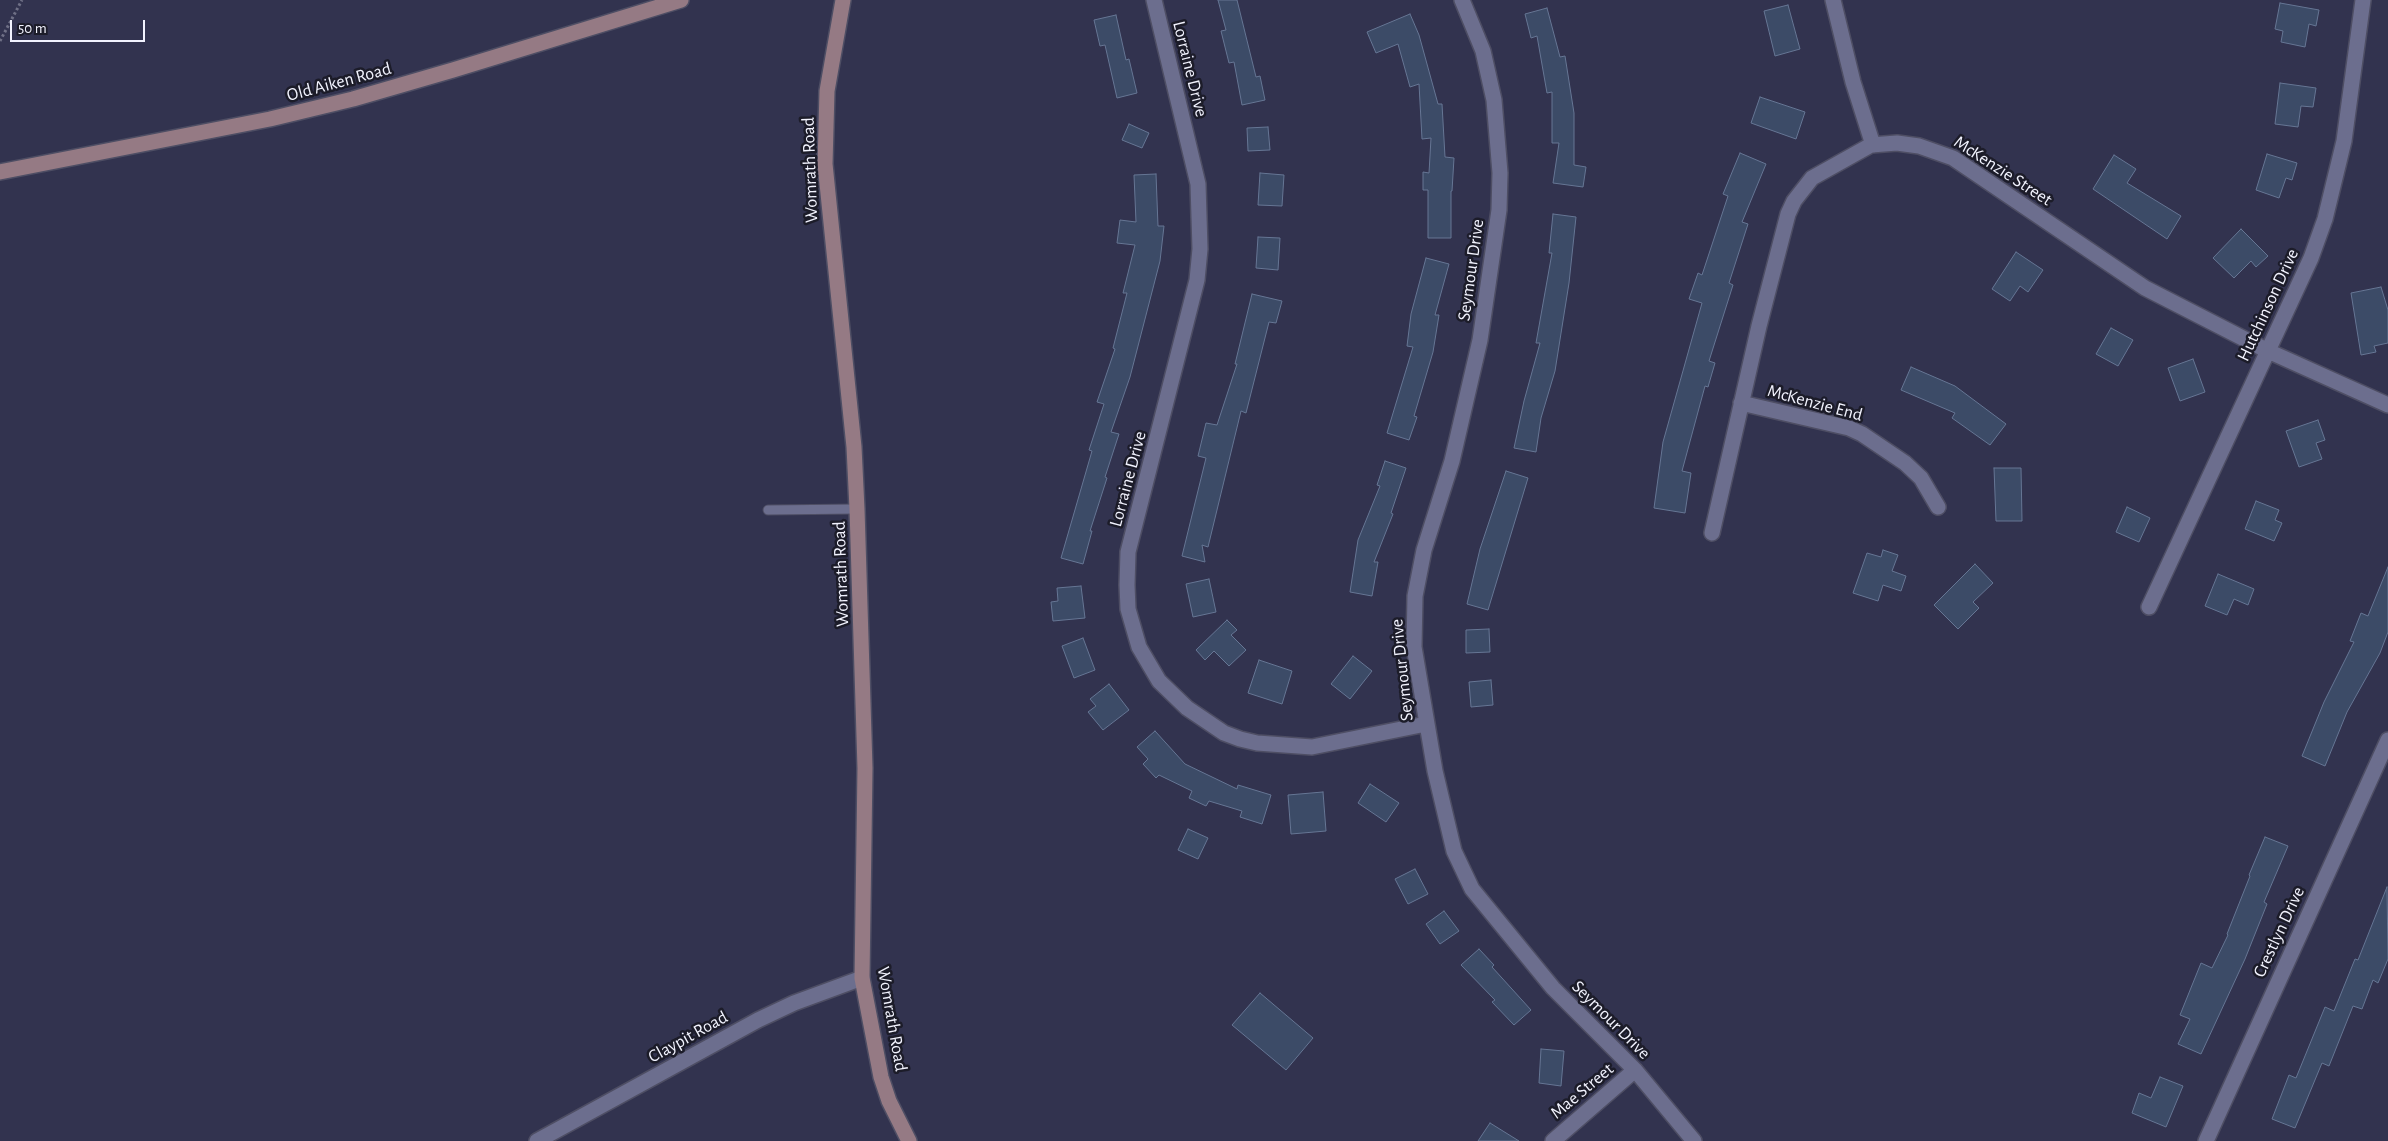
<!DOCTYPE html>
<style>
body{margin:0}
#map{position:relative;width:2388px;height:1141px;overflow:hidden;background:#32334f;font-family:"Alegreya Sans",sans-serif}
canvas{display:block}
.scale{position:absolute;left:10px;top:20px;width:135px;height:22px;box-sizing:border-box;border:2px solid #f2f3fe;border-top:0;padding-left:6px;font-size:15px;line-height:18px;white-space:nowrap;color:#f2f3fe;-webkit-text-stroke:4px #1c1c29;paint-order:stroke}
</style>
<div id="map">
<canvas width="2388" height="1141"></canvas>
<div class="scale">50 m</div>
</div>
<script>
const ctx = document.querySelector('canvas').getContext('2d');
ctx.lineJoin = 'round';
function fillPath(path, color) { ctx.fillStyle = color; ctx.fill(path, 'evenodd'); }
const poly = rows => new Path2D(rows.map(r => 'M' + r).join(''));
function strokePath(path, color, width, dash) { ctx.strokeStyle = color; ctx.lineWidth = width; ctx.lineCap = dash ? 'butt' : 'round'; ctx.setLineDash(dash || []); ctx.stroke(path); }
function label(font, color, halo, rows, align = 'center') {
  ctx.font = font + ' "Alegreya Sans",sans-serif'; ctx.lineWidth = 5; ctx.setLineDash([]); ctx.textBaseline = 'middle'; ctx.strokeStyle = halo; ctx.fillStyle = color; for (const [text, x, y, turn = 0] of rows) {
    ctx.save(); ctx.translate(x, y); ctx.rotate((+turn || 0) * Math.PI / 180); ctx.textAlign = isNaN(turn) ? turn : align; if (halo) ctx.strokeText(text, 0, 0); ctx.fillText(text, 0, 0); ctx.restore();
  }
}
const building = poly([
 [1218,0,1237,0,1256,77,1260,76,1265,100,1242,105,1234,62,1229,63,1221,31,1226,30,1218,0],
 [2280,3,2319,10,2316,26,2309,24,2305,47,2281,42,2283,31,2275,29,2280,3],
 [1788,5,1800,49,1775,56,1764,11,1788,5],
 [1547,8,1560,57,1565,56,1574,113,1574,165,1586,167,1583,187,1553,183,1559,143,1552,143,1552,92,1547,93,1537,36,1531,38,1525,14,1547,8],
 [1410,14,1419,35,1438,104,1442,104,1445,157,1454,158,1452,191,1451,191,1451,238,1428,238,1428,190,1423,190,1423,172,1429,173,1431,138,1422,139,1419,84,1410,87,1398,44,1376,53,1367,32,1410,14],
 [1116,15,1126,60,1129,59,1137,93,1117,98,1105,45,1100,46,1094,20,1116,15],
 [2280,83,2316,88,2313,107,2301,106,2298,127,2275,124,2280,83],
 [1760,97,1805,112,1796,139,1751,123,1760,97],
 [1129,124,1149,133,1142,148,1122,140,1129,124],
 [1268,127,1270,150,1248,151,1247,128,1268,127],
 [1740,153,1766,164,1742,222,1748,224,1729,283,1733,285,1709,361,1715,363,1708,387,1705,386,1682,471,1691,473,1685,513,1654,508,1663,442,1702,303,1689,299,1698,273,1702,275,1728,196,1723,194,1740,153],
 [2267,154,2297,163,2292,180,2286,178,2279,198,2256,190,2267,154],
 [2114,155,2136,169,2127,183,2181,216,2167,239,2093,189,2114,155],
 [1260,173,1284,175,1282,206,1258,205,1260,173],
 [1156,174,1158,226,1164,226,1160,261,1130,377,1111,432,1119,434,1105,477,1107,478,1090,531,1092,531,1083,564,1061,558,1092,451,1089,450,1104,404,1097,402,1115,349,1113,348,1127,293,1123,293,1135,245,1117,243,1120,220,1136,222,1134,175,1156,174],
 [1553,214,1576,217,1569,283,1555,371,1541,418,1536,452,1514,448,1524,401,1540,343,1536,343,1552,253,1549,253,1553,214],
 [2241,229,2268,256,2256,267,2251,261,2234,278,2213,258,2241,229],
 [1258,237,1280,238,1278,270,1256,268,1258,237],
 [2016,252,2043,270,2028,292,2020,286,2010,301,1992,289,2016,252],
 [1426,258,1449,264,1435,315,1439,315,1433,352,1414,416,1417,417,1409,440,1387,433,1413,347,1407,346,1411,314,1426,258],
 [2381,287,2388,310,2388,343,2374,346,2376,352,2361,355,2351,293,2381,287],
 [1252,294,1282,301,1276,323,1269,322,1246,413,1241,411,1208,547,1202,545,1205,562,1182,556,1206,458,1198,456,1206,423,1217,425,1237,364,1235,364,1252,294],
 [2111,328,2133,340,2118,366,2096,354,2111,328],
 [2193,359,2205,392,2180,401,2168,368,2193,359],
 [1911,367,1955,386,2006,424,1990,445,1952,418,1955,413,1901,390,1911,367],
 [2318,420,2325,440,2316,443,2322,459,2299,467,2286,431,2318,420],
 [1385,461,1406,468,1391,513,1393,514,1374,562,1378,562,1372,596,1350,592,1358,540,1380,486,1377,485,1385,461],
 [1994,468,2021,468,2022,521,1996,521,1994,468],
 [1506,471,1528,478,1488,610,1467,604,1480,549,1506,471],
 [2256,501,2279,510,2275,520,2282,523,2274,541,2245,529,2256,501],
 [2127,507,2150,518,2139,542,2116,532,2127,507],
 [1883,550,1898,555,1892,571,1906,576,1901,591,1883,585,1878,601,1853,593,1867,553,1881,557,1883,550],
 [1975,564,1993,583,1973,602,1979,608,1958,629,1934,605,1975,564],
 [2388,567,2388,632,2380,653,2347,712,2325,766,2302,756,2324,702,2354,642,2350,641,2361,613,2368,616,2388,567],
 [2218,574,2254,589,2248,605,2234,599,2227,615,2205,606,2218,574],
 [1209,579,1216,612,1193,617,1186,584,1209,579],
 [1081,586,1085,618,1053,621,1051,602,1058,601,1057,588,1081,586],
 [1227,620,1237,630,1231,635,1246,650,1229,666,1214,651,1205,660,1196,650,1227,620],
 [1489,629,1490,652,1466,653,1466,630,1489,629],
 [1083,638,1095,670,1074,678,1062,646,1083,638],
 [1353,656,1372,671,1350,699,1331,684,1353,656],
 [1259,660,1292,671,1282,704,1248,693,1259,660],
 [1491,680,1493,705,1471,707,1469,682,1491,680],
 [1109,684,1129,710,1103,730,1088,712,1096,706,1090,699,1109,684],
 [1155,731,1185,764,1237,789,1238,785,1271,795,1262,824,1240,817,1242,811,1209,801,1206,806,1189,798,1192,791,1159,775,1156,778,1143,764,1148,759,1137,747,1155,731],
 [1370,784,1399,803,1386,822,1358,803,1370,784],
 [1323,792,1326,831,1291,834,1288,795,1323,792],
 [1188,829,1208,838,1198,859,1178,850,1188,829],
 [2265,837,2288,846,2264,902,2267,904,2245,959,2201,1054,2178,1044,2190,1019,2180,1015,2201,963,2212,968,2228,935,2227,934,2250,876,2249,875,2265,837],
 [1415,869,1428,894,1408,904,1395,879,1415,869],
 [2387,887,2388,959,2378,983,2373,980,2362,1009,2353,1006,2329,1066,2322,1063,2295,1128,2272,1119,2289,1075,2296,1078,2325,1007,2334,1011,2355,959,2358,960,2387,887],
 [1444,911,1459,931,1440,944,1426,924,1444,911],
 [1479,949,1494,965,1492,967,1531,1010,1514,1025,1492,1002,1495,1000,1461,965,1479,949],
 [1260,993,1313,1038,1286,1070,1232,1025,1260,993],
 [1541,1049,1564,1051,1561,1086,1539,1083,1541,1049],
 [2160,1077,2183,1086,2166,1127,2132,1113,2139,1093,2151,1098,2160,1077],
 [1490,1123,1519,1141,1478,1141,1490,1123]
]);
fillPath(building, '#3c4b67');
strokePath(building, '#667694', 1);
const lane = poly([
 [768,510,857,509]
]);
const street = poly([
 [1154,0,1198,184,1200,249,1197,280,1128,552,1127,585,1128,609,1139,647,1159,681,1187,708,1224,733,1240,739,1257,743,1312,747,1426,724],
 [1462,0,1483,51,1494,100,1500,173,1499,210,1480,340,1452,461,1424,550,1415,596,1414,647,1435,771,1454,851,1472,889,1553,988,1635,1070,1694,1141],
 [1833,0,1853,82,1873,145],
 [1741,403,1849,428,1862,434,1905,463,1921,478,1938,507],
 [1712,533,1759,326,1788,214,1794,201,1812,178,1871,145,1897,143,1919,146,1953,158,2145,288,2268,351,2388,405],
 [2149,607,2311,258,2325,219,2344,141,2363,0],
 [537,1141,758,1020,794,1003,862,978],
 [1553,1141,1635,1070],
 [2206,1141,2388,740]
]);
const secondary = poly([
 [843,0,827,91,825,164,854,447,857,509,865,768,862,978,881,1077,889,1101,909,1141],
 [0,172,270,119,353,99,453,70,681,0]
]);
strokePath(lane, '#4e4e64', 11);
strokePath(street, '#4e4e64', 18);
strokePath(secondary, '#4e4e64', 18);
strokePath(poly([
 [0,41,22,0]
]), '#6f7086', 3, [2.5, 2.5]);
strokePath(lane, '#6c6e8e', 9);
strokePath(street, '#6c6e8e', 15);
strokePath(secondary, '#957a84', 15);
label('18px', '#f2f3fe', '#1c1c29', [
 ["Lorraine Drive",1190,69,76],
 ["Old Aiken Road",339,82,-15],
 ["Womrath Road",810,170,-92],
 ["McKenzie Street",2003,171,33],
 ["Seymour Drive",1471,270,-82],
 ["Hutchinson Drive",2268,305,-65],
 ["McKenzie End",1815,403,15],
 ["Lorraine Drive",1128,479,-75],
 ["Womrath Road",841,574,-92],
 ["Seymour Drive",1402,670,-96],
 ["Crestlyn Drive",2279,932,-65],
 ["Womrath Road",892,1019,80],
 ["Seymour Drive",1611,1020,45],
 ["Claypit Road",688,1037,-29],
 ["Mae Street",1582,1091,-40]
]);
</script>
